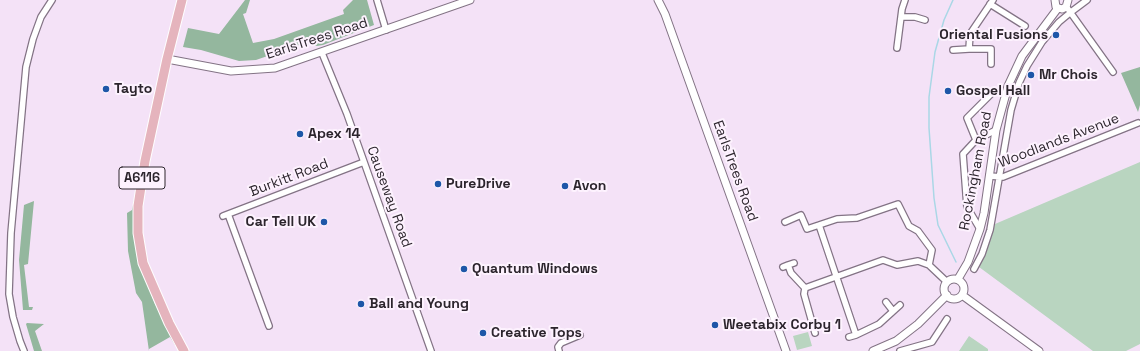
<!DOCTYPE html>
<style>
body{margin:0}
canvas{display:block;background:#f4e2f7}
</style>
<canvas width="1140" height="351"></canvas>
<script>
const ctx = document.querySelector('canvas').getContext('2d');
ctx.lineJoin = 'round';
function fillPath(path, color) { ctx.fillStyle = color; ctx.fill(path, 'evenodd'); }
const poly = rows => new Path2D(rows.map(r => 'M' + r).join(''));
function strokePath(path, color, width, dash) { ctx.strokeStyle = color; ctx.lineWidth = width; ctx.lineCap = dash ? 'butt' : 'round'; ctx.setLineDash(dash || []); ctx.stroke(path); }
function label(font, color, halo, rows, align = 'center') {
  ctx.font = font + ' "Space Grotesk",sans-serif'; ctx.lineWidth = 4; ctx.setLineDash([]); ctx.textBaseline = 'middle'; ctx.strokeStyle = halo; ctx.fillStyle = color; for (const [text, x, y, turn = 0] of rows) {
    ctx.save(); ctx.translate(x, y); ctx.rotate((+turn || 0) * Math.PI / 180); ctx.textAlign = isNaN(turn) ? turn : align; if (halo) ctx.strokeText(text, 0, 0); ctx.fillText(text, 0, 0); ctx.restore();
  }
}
fillPath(poly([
 [1140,162,1140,344,1126,351,1093,351,979,267,995,224],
 [808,332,812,346,797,350,793,336],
 [969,336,988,349,988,351,959,351]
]), '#b9d5c0');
fillPath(poly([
 [245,0,250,0,246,13,243,14,253,43,274,39,344,14,343,10,353,0,367,0,374,25,323,45,317,46,307,44,302,44,256,60,239,61,201,50,183,47,188,28,219,34],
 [1140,67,1140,105,1138,112,1121,73],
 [144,150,139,187,142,271,155,304,176,344,175,345,170,337,149,349,149,351,142,302,136,293,128,251,127,213,132,210],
 [34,201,28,264,24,265,29,307,33,307,32,310,23,310,19,260,24,205],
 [27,323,44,324,35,331,42,351,34,351,26,324]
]), '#94b79e');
strokePath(poly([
 [953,0,944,20,935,52,929,97,929,128,934,198,938,225,956,262]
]), '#aad7e6', 1.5);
const minor = poly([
 [377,0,386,30],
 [990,4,1025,26],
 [1068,9,1113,72],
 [901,17,915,17,925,20],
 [897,48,902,9,905,0],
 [969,49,970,34,993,0],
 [953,50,969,49,991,49,991,64],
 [322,53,347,114,431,351],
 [976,140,967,118,991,94],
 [989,176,1003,177,1138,123],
 [228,214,269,326],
 [223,216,364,162],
 [785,222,801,215,807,229,837,219,857,218,898,204,909,226,918,231,932,250,929,265],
 [819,225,856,335,879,324,900,305],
 [980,229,967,207,963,154,976,140,996,130],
 [788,265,794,263],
 [783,267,788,265,791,273,805,288],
 [974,269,982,254,990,230,1011,110,1019,83,1027,66,1042,42,1059,22,1071,12,1087,0],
 [886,302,893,311],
 [815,333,804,294,805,288,883,260,897,265,918,261,929,265,947,282],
 [849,337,856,335],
 [24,351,20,341,13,317,9,294,11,233,26,67,33,39,41,17,52,0],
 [559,351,558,347,561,343,580,335],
 [900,351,932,342,947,319]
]);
const tertiary = poly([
 [658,0,665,14,786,351],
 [1055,0,1056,7,1062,9,1066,7,1068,0],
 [167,59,231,71,275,68,470,0],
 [958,279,968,262,980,229,984,213,996,130,1008,86,1022,56,1058,8],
 '944 289a10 10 0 1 1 20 0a10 10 0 1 1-20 0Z',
 [962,295,1039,351],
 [873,351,896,341,918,324,947,295]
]);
const primary = poly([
 [182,0,167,59,145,161,138,206,138,233,143,263,169,323,184,351]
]);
strokePath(minor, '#837385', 8);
strokePath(tertiary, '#837385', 9);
strokePath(primary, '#fff', 11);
strokePath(minor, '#fff', 5.5);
strokePath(tertiary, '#fff', 7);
strokePath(primary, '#e5b4bd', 9);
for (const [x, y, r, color] of [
 [1056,35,4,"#1d57a8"],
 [1031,75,4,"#1d57a8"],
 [106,89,4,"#1d57a8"],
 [948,91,4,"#1d57a8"],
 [300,134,4,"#1d57a8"],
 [438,184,4,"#1d57a8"],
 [565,186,4,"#1d57a8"],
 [324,222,4,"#1d57a8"],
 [464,269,4,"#1d57a8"],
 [361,304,4,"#1d57a8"],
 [715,325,4,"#1d57a8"],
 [483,333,4,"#1d57a8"]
]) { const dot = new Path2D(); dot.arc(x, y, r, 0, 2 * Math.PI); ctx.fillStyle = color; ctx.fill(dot); strokePath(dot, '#fdf2fe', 1.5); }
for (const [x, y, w] of [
 [142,178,46]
]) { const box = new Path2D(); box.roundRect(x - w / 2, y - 11, w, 22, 3); ctx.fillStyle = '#fdf2fe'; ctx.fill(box); strokePath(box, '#2c252d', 1); }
label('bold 13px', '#2c252d', null, [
 ["A6116",142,178]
]);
label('bold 14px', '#2c252d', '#fdf2fe', [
 ["Oriental Fusions",1048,35,"right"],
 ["Mr Chois",1039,75],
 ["Tayto",114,89],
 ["Gospel Hall",956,91],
 ["Apex 14",308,134],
 ["PureDrive",446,184],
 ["Avon",573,186],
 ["Car Tell UK",316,222,"right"],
 ["Quantum Windows",472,269],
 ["Ball and Young",369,304],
 ["Weetabix Corby 1",723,325],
 ["Creative Tops",491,333]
], 'left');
label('14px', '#2c252d', '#fdf2fe', [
 ["EarlsTrees Road",317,39,-18],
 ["Woodlands Avenue",1059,141,-21],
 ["EarlsTrees Road",735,171,70],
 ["Rockingham Road",976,171,-79],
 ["Burkitt Road",289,178,-21],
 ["Causeway Road",389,197,70]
]);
</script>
